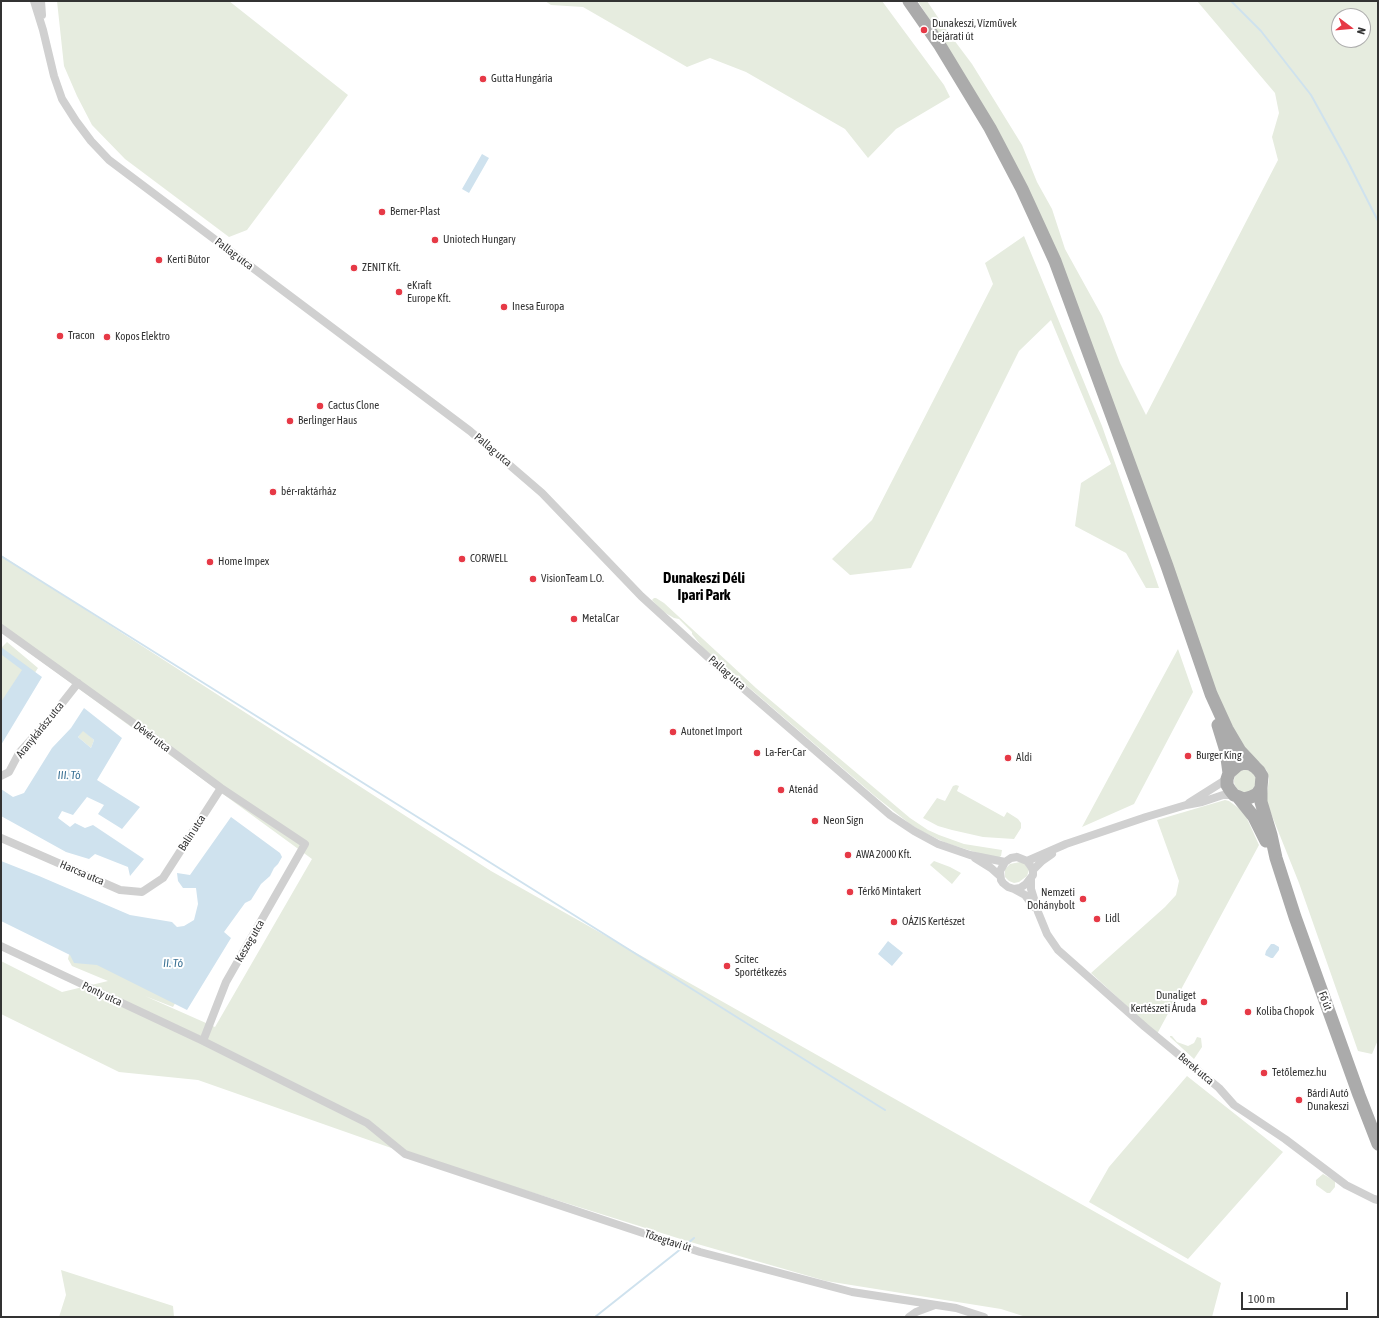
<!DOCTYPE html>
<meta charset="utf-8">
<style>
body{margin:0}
#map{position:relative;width:1379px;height:1318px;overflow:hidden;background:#fff;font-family:"Asap Condensed",sans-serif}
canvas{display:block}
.frame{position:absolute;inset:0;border:2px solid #333;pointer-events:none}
.north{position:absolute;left:1331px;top:8px;width:40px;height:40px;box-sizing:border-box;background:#fff;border:1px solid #adadad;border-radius:50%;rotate:106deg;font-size:11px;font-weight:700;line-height:16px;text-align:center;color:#333}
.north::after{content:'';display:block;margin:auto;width:14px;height:18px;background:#e63946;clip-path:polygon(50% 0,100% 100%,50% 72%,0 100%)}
.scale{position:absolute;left:1241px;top:1292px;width:107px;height:18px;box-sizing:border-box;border:2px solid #333;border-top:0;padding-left:5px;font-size:12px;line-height:14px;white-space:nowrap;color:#333;-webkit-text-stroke:3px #fff;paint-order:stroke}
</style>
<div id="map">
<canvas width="1379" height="1318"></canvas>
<div class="frame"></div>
<div class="north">N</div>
<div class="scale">100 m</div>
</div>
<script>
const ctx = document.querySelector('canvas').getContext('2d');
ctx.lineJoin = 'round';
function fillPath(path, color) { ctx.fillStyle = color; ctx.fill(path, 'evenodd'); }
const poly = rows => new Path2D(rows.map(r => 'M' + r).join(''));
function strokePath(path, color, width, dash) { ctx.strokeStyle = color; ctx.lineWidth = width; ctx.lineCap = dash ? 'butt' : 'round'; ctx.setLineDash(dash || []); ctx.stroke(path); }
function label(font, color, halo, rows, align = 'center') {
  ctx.font = font + ' "Asap Condensed",sans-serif'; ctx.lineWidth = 4; ctx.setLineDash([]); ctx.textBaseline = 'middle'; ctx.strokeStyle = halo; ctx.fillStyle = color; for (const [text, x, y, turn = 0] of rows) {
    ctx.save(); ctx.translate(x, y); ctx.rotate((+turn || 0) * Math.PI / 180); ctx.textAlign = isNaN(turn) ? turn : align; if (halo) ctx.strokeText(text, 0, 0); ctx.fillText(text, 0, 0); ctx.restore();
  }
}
fillPath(poly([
 [57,1,229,1,348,95,247,230,229,237,125,159,92,125,77,96,64,66],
 [545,1,882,1,944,85,950,97,896,129,868,158,845,129,746,72,710,58,687,67,583,7,551,5],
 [918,1,927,1,945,28,972,64,1022,145,1037,182,1052,209,1065,249,1102,316,1120,363,1146,415,1278,160,1272,137,1279,113,1275,93,1197,1,1378,1,1378,1040,1372,1054,1358,1051,1299,883,1266,801,1269,779,1267,771,1260,763,1245,752,1220,703,1062,263,938,34],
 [1339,16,1363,16,1363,40,1339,40],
 [1024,236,1102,426,1159,588,1146,588,1126,553,1075,526,1081,483,1111,464,1051,320,1019,351,911,568,850,575,832,559,872,520,993,284,985,263],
 [1,555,491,871,1221,1283,1212,1317,1026,1317,1001,1309,826,1281,687,1241,397,1150,198,1080,119,1072,1,1014,1,961,62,992,108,981,72,966,68,959,75,928,210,940,173,1007,145,996,215,1027,312,859,1,632],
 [654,598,656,598,664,603,756,688,910,818,928,830,939,835,964,844,1002,850,1001,856,998,858,991,857,946,843,923,832,910,824,876,797,703,648,692,634,692,632,679,619,674,618,662,611,652,600],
 [7,642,38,668,1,724,1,648],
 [1178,649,1193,692,1134,804,1082,827],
 [83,730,94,740,91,748,78,737],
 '1234 781a11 11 0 1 1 22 0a11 11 0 1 1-22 0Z',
 [956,785,959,786,957,791,1004,817,1007,812,1018,819,1021,823,1021,828,1014,839,983,837,952,830,938,826,923,818,937,798,945,801,953,786],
 [1225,800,1229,801,1244,812,1259,845,1157,1034,1091,973,1165,907,1176,895,1179,881,1157,820],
 [934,861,950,867,961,873,952,884,930,865],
 [1020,862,1024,863,1029,870,1027,876,1019,882,1014,883,1009,881,1005,877,1005,869,1010,864],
 [1170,1036,1172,1036,1177,1042,1188,1046,1194,1043,1197,1037,1201,1038,1202,1047,1194,1059,1170,1037],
 [1187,1076,1283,1152,1188,1259,1089,1202,1109,1167],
 [1323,1174,1335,1181,1335,1187,1330,1193,1327,1193,1316,1185,1316,1180],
 [61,1270,173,1306,174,1317,59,1317,66,1295]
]), '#e6ecdf');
fillPath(poly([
 [482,154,489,158,469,193,462,189],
 [1,647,42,677,1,745,1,702,22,670,2,655,1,657],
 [84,708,122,738,97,780,140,807,122,829,98,814,104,805,87,797,73,815,62,811,58,818,70,827,75,823,85,828,93,825,144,859,130,876,128,867,95,854,89,859,66,852,1,816,1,789,13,797,24,793,52,748,71,728],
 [83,731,94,740,91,748,78,737],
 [231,817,280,853,282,857,278,864,274,868,270,876,261,884,251,900,245,903,224,932,231,938,187,1010,97,965,74,963,70,955,1,921,1,861,39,876,130,915,172,922,177,927,184,926,194,920,198,904,196,888,183,888,178,881,177,873,190,875],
 [888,941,903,953,892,966,878,954],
 [1271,944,1274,944,1279,947,1279,950,1273,958,1271,958,1265,955,1266,951]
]), '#cfe2ee');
strokePath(poly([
 [1231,1,1261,31,1311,95,1347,160,1378,221],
 [1,556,885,1110],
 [687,1244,694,1238],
 [595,1317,682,1248]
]), '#cfe2ee', 2);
strokePath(poly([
 [34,1,43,30,54,76,62,99,76,121,91,141,109,160,470,431,542,493,641,596,722,670,890,815,914,831,938,844,970,855,1005,862],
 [41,1,42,15],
 [1,628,150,735,221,788,305,844,226,982,203,1041],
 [1,776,9,772,19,753,48,721,78,683],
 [1189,803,1227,779],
 [1,838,120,890,142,892,163,878,221,788],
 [1017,857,1027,861,1030,865,1033,870,1033,875,1026,884,1020,888,1014,889,1008,887,1003,883,1001,880,1000,871,1005,862,1011,858,1017,857],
 [975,858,991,868,1000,876],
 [1027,861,1066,844,1146,817,1186,805,1202,802,1223,795,1234,795],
 [1033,870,1042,861,1052,854],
 [1031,879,1031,889,1038,912,1047,934,1058,950,1145,1027,1219,1088,1234,1105,1285,1139,1346,1185,1374,1199,1378,1200],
 [1014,889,1025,895,1034,907],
 [1,946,203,1041,367,1123,405,1154,700,1252,852,1292,956,1308,984,1317],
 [909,1317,916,1312,935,1305]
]), '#d0d0d0', 8);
strokePath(poly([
 [909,1,939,44,990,128,1022,189,1055,261,1167,566,1211,694,1227,729,1240,751,1255,767,1259,771,1262,776,1261,788,1257,794,1251,797,1244,799,1234,795,1230,790,1227,785,1227,779,1229,773,1238,765,1244,763,1250,764,1255,767],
 [1218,725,1226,751,1229,773],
 [1261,788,1261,802,1271,835,1276,858,1295,917,1359,1095,1378,1144],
 [1238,797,1254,817,1266,841]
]), '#ababab', 13);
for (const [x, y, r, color] of [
 [924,30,4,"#e63946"],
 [483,79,4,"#e63946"],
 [382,212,4,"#e63946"],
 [435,240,4,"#e63946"],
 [159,260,4,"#e63946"],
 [354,268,4,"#e63946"],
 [399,292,4,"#e63946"],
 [504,307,4,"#e63946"],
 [60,336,4,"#e63946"],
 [107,337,4,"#e63946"],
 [320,406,4,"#e63946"],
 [290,421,4,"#e63946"],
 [273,492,4,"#e63946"],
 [462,559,4,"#e63946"],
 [210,562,4,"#e63946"],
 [533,579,4,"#e63946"],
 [574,619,4,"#e63946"],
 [673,732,4,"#e63946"],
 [757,753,4,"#e63946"],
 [1188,756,4,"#e63946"],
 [1008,758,4,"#e63946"],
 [781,790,4,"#e63946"],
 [815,821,4,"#e63946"],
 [848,855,4,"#e63946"],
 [850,892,4,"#e63946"],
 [1083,899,4,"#e63946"],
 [1097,919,4,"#e63946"],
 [894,922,4,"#e63946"],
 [727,966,4,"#e63946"],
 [1204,1002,4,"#e63946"],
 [1248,1012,4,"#e63946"],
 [1264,1073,4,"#e63946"],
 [1299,1100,4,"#e63946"]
]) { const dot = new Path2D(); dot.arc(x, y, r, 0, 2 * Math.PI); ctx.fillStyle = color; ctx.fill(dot); strokePath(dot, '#fff', 1.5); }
label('11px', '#333', '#fff', [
 ["Dunakeszi, Vízművek",932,24],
 ["bejárati út",932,37],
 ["Gutta Hungária",491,79],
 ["Berner-Plast",390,212],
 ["Uniotech Hungary",443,240],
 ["Kerti Bútor",167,260],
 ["ZENIT Kft.",362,268],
 ["eKraft",407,286],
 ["Europe Kft.",407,299],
 ["Inesa Europa",512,307],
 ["Tracon",68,336],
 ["Kopos Elektro",115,337],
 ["Cactus Clone",328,406],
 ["Berlinger Haus",298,421],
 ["bér-raktárház",281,492],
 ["CORWELL",470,559],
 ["Home Impex",218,562],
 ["VisionTeam L.O.",541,579],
 ["MetalCar",582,619],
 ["Autonet Import",681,732],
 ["La-Fer-Car",765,753],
 ["Burger King",1196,756],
 ["Aldi",1016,758],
 ["Atenád",789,790],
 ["Neon Sign",823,821],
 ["AWA 2000 Kft.",856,855],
 ["Térkő Mintakert",858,892],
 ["Nemzeti",1075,893,"right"],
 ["Dohánybolt",1075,906,"right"],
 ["Lidl",1105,919],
 ["OÁZIS Kertészet",902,922],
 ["Scitec",735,960],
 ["Sportétkezés",735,973],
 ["Dunaliget",1196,996,"right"],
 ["Kertészeti Áruda",1196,1009,"right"],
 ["Koliba Chopok",1256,1012],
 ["Tetőlemez.hu",1272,1073],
 ["Bárdi Autó",1307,1094],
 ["Dunakeszi",1307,1107]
], 'left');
label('11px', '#333', '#fff', [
 ["Pallag utca",234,254,37],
 ["Pallag utca",493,450,40],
 ["Pallag utca",727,673,41],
 ["Aranykárász utca",40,730,-51],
 ["Dévér utca",152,737,37],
 ["Balin utca",192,833,-57],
 ["Harcsa utca",82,873,23],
 ["Keszeg utca",250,941,-60],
 ["Ponty utca",102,994,25],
 ["Fő út",1325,1001,70],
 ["Berek utca",1196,1069,40],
 ["Tőzegtavi út",668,1241,18]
]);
label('italic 12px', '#3f7597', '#fff', [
 ["III. Tó",69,775],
 ["II. Tó",173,963]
]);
label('bold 15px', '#000', '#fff', [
 ["Dunakeszi Déli",704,578],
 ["Ipari Park",704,595]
]);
</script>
